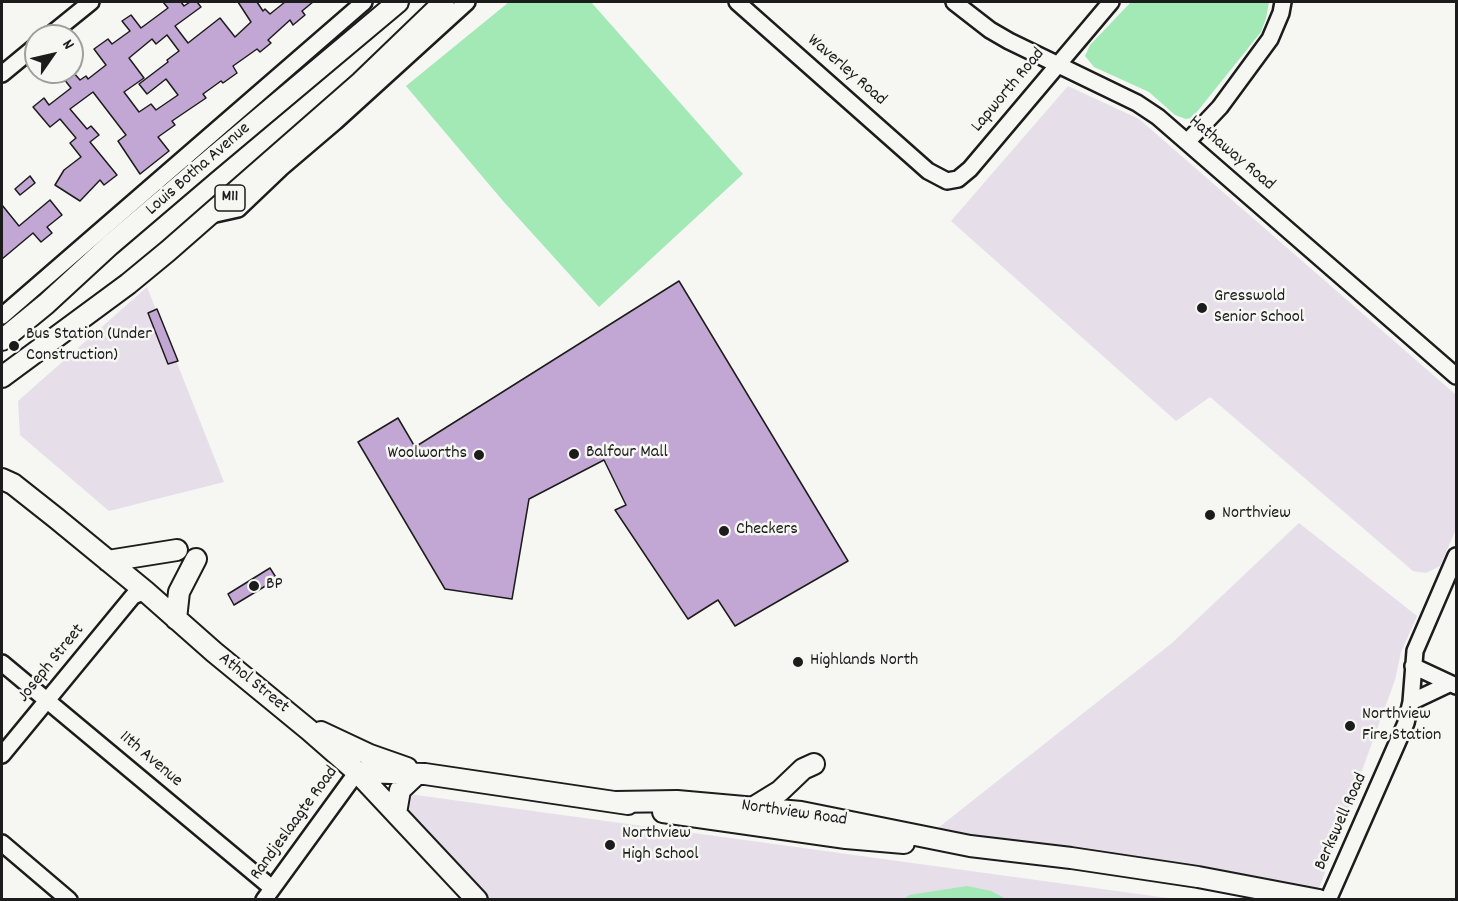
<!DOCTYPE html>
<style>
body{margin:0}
#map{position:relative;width:1458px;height:901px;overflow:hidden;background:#f6f6f2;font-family:Dekko,sans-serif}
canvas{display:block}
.frame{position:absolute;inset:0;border:3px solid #1c1c1c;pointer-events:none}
.north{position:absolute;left:24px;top:24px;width:60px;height:60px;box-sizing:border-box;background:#f6f6f2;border:2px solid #9f9f9c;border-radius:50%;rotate:56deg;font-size:16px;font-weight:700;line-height:24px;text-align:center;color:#1c1c1c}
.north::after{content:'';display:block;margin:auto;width:21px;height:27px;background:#1c1c1c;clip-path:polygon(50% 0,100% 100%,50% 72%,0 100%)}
</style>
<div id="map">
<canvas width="1458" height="901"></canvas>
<div class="frame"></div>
<div class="north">N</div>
</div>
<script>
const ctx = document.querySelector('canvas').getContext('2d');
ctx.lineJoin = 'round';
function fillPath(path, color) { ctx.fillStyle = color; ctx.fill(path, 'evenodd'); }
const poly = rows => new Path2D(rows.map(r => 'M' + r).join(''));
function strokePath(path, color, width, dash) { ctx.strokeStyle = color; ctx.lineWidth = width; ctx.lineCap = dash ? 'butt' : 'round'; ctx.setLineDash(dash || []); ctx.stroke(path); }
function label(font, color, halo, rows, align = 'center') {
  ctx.font = font + ' Dekko,sans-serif'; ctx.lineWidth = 5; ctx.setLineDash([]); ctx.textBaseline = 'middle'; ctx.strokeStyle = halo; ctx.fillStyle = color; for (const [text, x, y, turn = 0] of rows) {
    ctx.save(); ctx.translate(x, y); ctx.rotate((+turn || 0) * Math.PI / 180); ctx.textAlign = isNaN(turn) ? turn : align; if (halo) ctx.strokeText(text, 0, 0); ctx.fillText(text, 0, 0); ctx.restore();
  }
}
fillPath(poly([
 [1068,86,1139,119,1455,394,1456,396,1456,529,1440,566,1426,573,1413,571,1210,397,1176,421,951,221],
 [147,287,224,482,109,511,20,435,18,401],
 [1299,523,1417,616,1401,652,1395,680,1318,891,919,843,1172,643],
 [387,791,1175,899,491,899]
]), '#e6dee9');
fillPath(poly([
 [509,2,591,2,743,174,599,307,503,201,406,86],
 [1131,2,1269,2,1266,18,1261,32,1192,118,1186,119,1175,115,1149,92,1094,67,1085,56,1090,45],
 [967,886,991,891,1006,899,905,899,909,895]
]), '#a2e9b6');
const building = poly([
 [163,2,181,2,184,6,190,2,197,2,201,7,175,26,188,43,220,18,235,37,251,22,238,2,257,2,263,11,265,9,270,14,285,2,313,2,302,11,305,15,293,25,290,20,268,40,271,43,260,52,257,49,233,66,237,73,223,83,221,81,203,94,206,98,172,121,175,125,158,137,169,151,140,174,118,141,126,135,93,92,70,109,87,129,91,126,99,135,90,142,117,175,104,185,100,180,80,201,55,185,64,170,81,157,70,143,76,138,60,119,50,127,33,107,44,98,49,105,71,88,64,79,73,72,80,80,86,76,88,79,106,65,94,49,108,39,112,44,130,31,122,21,131,15,141,28,168,8,163,2],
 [167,35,179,51,167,60,168,62,139,84,147,94,166,79,178,95,156,110,151,104,139,112,124,92,144,78,129,58,152,39,156,44,167,35],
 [30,176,35,183,20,195,15,189,30,176],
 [50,200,62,215,47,227,52,233,41,242,33,233,2,259,2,205,19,226,50,200],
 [679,281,848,561,735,626,718,600,688,619,615,510,626,505,604,460,529,499,512,599,445,589,358,442,398,418,415,447,679,281],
 [157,309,178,361,168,364,148,313,157,309],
 [270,568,277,579,234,605,228,594,270,568]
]);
fillPath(building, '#c2a7d4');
strokePath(building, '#1c1c1c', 1.5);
const minor = poly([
 [737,2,928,171,947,181,958,179,970,169,1111,2],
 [954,2,990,30,1009,41,1137,103,1158,117,1456,376],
 [49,36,91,2],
 [2,74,36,46],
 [1187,142,1220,107,1270,39,1281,13,1283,2],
 [211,215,238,209,281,168,335,122,467,2],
 [2,316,364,2],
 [2,663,272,888],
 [1413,666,1456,686],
 [1411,702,1449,684],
 [2,755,133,596,145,591],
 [2,843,69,900],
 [264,900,357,772],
 [1328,900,1406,723,1411,702,1415,651,1456,556]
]);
const major = poly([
 [2,340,46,304,110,245,205,164,398,2],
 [2,377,128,284,168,251,361,82,444,2],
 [2,479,13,484,56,518,145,591,214,652,309,730,357,772,477,900],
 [108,561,177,550],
 [176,619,179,592,196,559],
 [321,732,370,755,407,768],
 [357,772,425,774,628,804],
 [616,802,677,801,801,812,970,846,1071,858,1198,877,1319,900],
 [754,807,780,791,803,769,814,764],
 [663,812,846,838,904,843],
 [396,813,400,790,417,774]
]);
strokePath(minor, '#1c1c1c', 20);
strokePath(major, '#1c1c1c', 24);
strokePath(minor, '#f6f6f2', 15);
strokePath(major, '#f6f6f2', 20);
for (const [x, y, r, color] of [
 [1202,308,6,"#1c1c1c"],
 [14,346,6,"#1c1c1c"],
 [574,454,6,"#1c1c1c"],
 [479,455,6,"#1c1c1c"],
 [1210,515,6,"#1c1c1c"],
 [724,531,6,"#1c1c1c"],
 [254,586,6,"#1c1c1c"],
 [798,662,6,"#1c1c1c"],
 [1350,726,6,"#1c1c1c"],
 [610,845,6,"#1c1c1c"]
]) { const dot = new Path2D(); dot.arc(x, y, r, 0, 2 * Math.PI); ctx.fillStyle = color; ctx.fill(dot); strokePath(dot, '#f6f6f2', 2); }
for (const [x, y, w] of [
 [230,198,30]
]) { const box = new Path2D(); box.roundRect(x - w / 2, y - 13, w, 26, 4.5); ctx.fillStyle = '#f6f6f2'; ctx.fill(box); strokePath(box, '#1c1c1c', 1.5); }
label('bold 16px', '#1c1c1c', null, [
 ["M11",230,198]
]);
label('18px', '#1c1c1c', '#f6f6f2', [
 ["Waverley Road",846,71,41],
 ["Lapworth Road",1009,91,-50],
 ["Hathaway Road",1231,154,40],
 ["Louis Botha Avenue",199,170,-41],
 ["Joseph Street",52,664,-51],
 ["Athol Street",253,684,39],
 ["11th Avenue",150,760,40],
 ["Northview Road",794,814,8],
 ["Berkswell Road",1342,822,-66],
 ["Randjeslaagte Road",295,824,-54]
]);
label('18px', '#1c1c1c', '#f6f6f2', [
 ["Gresswold",1214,298],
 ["Senior School",1214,319],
 ["Bus Station (Under",26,336],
 ["Construction)",26,357],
 ["Balfour Mall",586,454],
 ["Woolworths",467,455,"right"],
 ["Northview",1222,515],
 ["Checkers",736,531],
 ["BP",266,586],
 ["Highlands North",810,662],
 ["Northview",1362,716],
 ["Fire Station",1362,737],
 ["Northview",622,835],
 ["High School",622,856]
], 'left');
</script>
